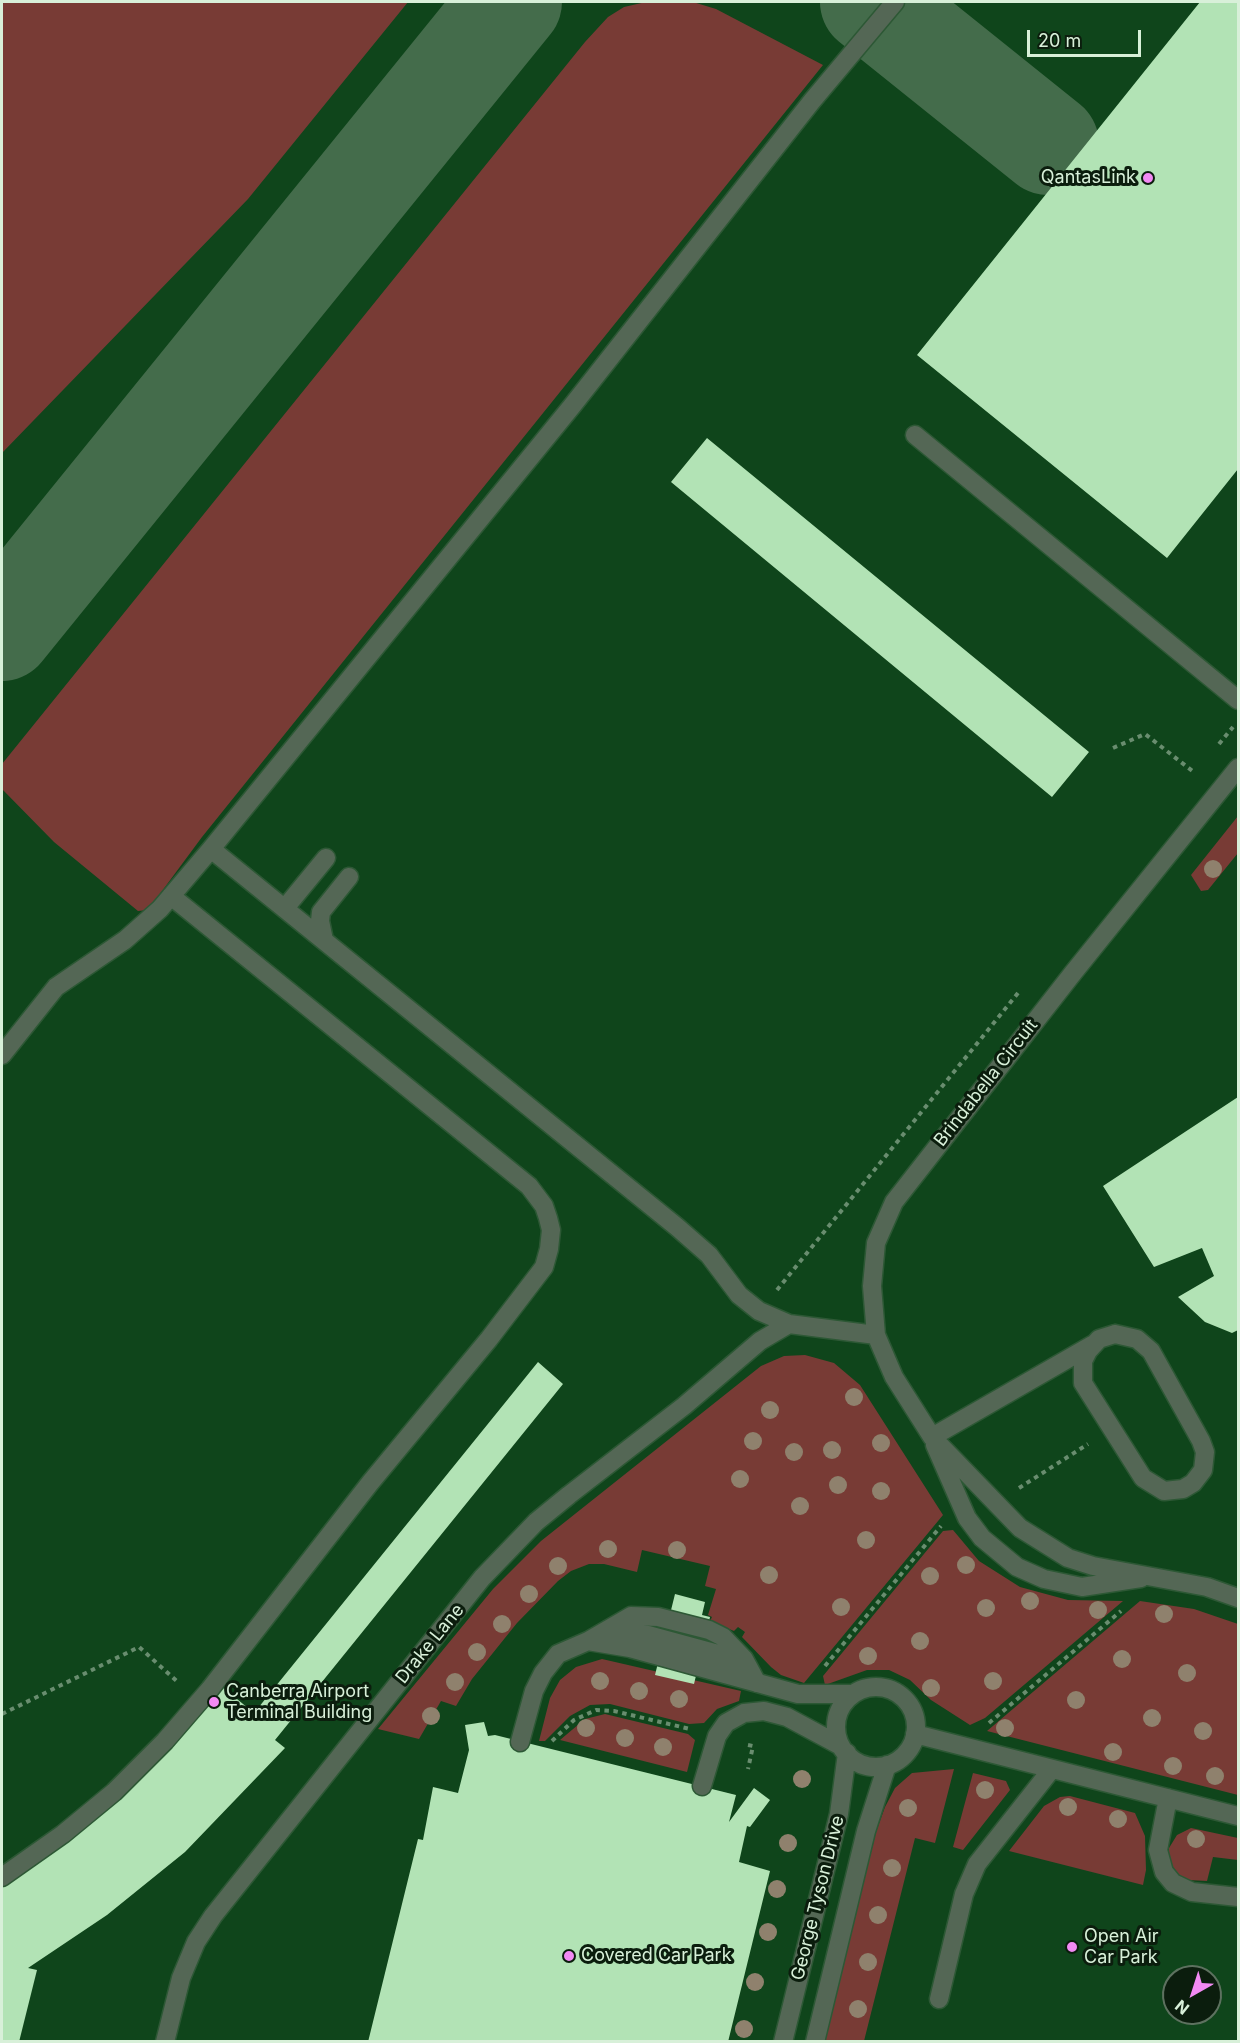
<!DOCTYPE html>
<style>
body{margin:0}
#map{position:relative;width:1240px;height:2043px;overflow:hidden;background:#0c3b16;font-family:Inter,sans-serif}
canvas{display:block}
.frame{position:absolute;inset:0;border:3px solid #d8f0d9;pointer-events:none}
.north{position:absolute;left:1162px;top:1965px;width:60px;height:60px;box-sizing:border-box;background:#0b1d0d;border:2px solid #5d715f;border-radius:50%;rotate:219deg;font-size:16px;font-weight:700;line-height:24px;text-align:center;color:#d8f0d9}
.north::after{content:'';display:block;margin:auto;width:21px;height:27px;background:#f28af3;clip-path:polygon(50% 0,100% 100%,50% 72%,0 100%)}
.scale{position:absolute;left:1027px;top:30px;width:114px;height:27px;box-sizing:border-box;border:3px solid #d8f0d9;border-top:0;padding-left:8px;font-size:18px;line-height:21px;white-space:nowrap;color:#d8f0d9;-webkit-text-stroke:4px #0b1d0d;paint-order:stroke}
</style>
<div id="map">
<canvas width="1240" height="2043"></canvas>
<div class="frame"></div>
<div class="north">N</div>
<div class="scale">20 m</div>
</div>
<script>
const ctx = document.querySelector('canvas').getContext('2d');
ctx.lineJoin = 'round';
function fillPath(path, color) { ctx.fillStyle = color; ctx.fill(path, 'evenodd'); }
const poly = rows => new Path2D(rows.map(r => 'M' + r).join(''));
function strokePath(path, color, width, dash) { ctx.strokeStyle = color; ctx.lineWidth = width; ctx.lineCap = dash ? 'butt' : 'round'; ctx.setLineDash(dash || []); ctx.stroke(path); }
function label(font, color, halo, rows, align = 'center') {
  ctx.font = font + ' Inter,sans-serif'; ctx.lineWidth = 6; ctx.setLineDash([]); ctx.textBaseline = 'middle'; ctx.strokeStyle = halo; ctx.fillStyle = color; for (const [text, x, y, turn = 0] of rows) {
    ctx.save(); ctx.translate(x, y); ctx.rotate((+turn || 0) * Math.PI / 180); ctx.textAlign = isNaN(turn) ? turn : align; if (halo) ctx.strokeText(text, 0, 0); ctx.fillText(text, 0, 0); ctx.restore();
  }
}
fillPath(poly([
 [2,2,1238,2,1238,2041,2,2042],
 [1174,1977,1210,1977,1210,2013,1174,2013]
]), '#0f451b');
fillPath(poly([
 [2,2,408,2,248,199,2,453],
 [646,2,693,2,716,9,823,65,202,837,148,910,138,911,54,842,2,789,2,764,585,42,608,17,624,7],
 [1238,816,1238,853,1208,890,1201,891,1191,875],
 [805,1355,834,1363,860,1385,943,1515,804,1683,781,1675,771,1667,742,1637,745,1632,738,1627,734,1631,710,1621,712,1617,708,1615,716,1589,705,1586,710,1566,642,1550,637,1572,604,1564,589,1564,571,1571,558,1581,517,1623,472,1679,456,1706,441,1701,419,1739,378,1729,493,1589,541,1541,761,1366,784,1356],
 [953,1530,979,1561,1020,1587,1068,1600,1123,1601,985,1718,970,1725,931,1700,910,1680,889,1670,867,1670,825,1685,823,1676,943,1531],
 [1140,1601,1194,1609,1238,1624,1238,1795,987,1731],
 [602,1659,741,1691,739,1701,717,1709,704,1723,689,1724,610,1704,590,1705,570,1716,545,1741,539,1741,550,1698,560,1680,576,1667],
 [605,1714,688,1734,695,1740,687,1772,560,1740,585,1719],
 [954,1769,935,1843,915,1838,864,2041,824,2042,876,1832,885,1807,895,1788,912,1773],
 [973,1773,1006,1781,1010,1790,963,1850,953,1847],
 [1070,1796,1135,1813,1145,1836,1146,1870,1143,1885,1009,1851,1044,1806,1060,1797],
 [1191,1828,1238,1838,1238,1860,1213,1857,1207,1881,1188,1880,1179,1876,1169,1865,1169,1848,1177,1835]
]), '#783b35');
strokePath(poly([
 [871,2,1048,144],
 [2,630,511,2]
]), '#446c4b', 102);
fillPath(poly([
 [1200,2,1238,2,1238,469,1167,558,917,355],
 [707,438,1089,752,1052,797,671,482],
 [1238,1097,1238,1330,1232,1333,1205,1322,1178,1297,1214,1276,1202,1248,1154,1267,1103,1186],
 [538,1362,563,1384,275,1740,285,1748,185,1852,107,1915,28,1968,37,1970,19,2042,2,2042,2,1866,69,1821,112,1783,157,1741,209,1676,254,1713],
 [675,1594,705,1602,702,1615,710,1617,694,1684,655,1675],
 [484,1722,488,1736,495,1735,736,1795,729,1822,754,1788,770,1800,750,1827,747,1826,739,1862,770,1871,728,2042,368,2042,418,1839,423,1840,433,1787,458,1793,469,1750,465,1725]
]), '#b2e3b5');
const minor = poly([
 [915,435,1238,700],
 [1238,768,1073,973,894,1202,876,1243,872,1286,876,1335,894,1377,932,1437,1020,1528,1068,1558,1093,1566,1207,1587,1238,1598],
 [211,849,677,1227,709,1255,739,1295,759,1311,789,1324,876,1335],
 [285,908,326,858],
 [324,940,320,921,321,912,349,877],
 [2,1055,56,987,125,940,160,909,211,849,572,406,812,101,895,2],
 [1115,1334,1137,1339,1151,1351,1201,1441,1205,1452,1203,1470,1193,1483,1183,1489,1164,1491,1143,1478,1083,1383,1083,1361,1088,1351,1099,1339,1115,1334],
 [932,1437,1092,1345],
 [935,1445,967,1518,982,1538,1017,1567,1044,1579,1082,1587,1141,1578],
 [601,1638,626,1633,648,1635,718,1654,747,1674],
 [588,1641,631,1616,658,1617,709,1630,723,1637,744,1659,757,1683],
 '836 1727a40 40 0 1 1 80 0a40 40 0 1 1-80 0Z',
 [915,1734,1238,1816],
 [520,1742,534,1691,543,1673,558,1654,588,1641,630,1648,798,1694,853,1694],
 [702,1786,717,1736,726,1723,744,1713,764,1711,787,1717,841,1746],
 [1168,1798,1158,1850,1164,1872,1173,1883,1192,1892,1238,1897],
 [2,1877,63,1834,114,1792,165,1741,210,1689,370,1483,489,1339,544,1267,549,1249,551,1230,548,1218,544,1206,529,1186,171,896],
 [939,1999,964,1894,977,1864,1051,1770],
 [165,2042,181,1978,196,1942,213,1916,482,1578,536,1522,569,1495,684,1406,760,1341,789,1324],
 [783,2042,839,1814,847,1753],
 [815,2042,866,1831,887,1765]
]);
strokePath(minor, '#2d5835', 21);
strokePath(poly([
 [1219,744,1233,727],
 [1113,748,1145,734,1195,773],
 [777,1290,1018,993],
 [1019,1488,1088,1444],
 [825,1666,941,1526],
 [2,1714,139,1647,179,1683],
 [989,1723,1121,1611],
 [552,1741,574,1720,596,1710,614,1711,690,1729],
 [748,1745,753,1746,748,1769]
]), '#698d6f', 4, [4.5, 4.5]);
strokePath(minor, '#546755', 18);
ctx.fillStyle = '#8f816d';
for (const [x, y] of [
 [1213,869],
 [854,1397],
 [770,1410],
 [753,1441],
 [881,1443],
 [832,1450],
 [794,1452],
 [740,1479],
 [838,1485],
 [881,1491],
 [800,1506],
 [866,1540],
 [608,1549],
 [677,1550],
 [966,1565],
 [558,1566],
 [769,1575],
 [930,1576],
 [529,1594],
 [1030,1601],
 [841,1607],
 [986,1608],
 [1098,1610],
 [1164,1614],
 [502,1624],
 [920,1641],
 [477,1652],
 [868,1656],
 [1122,1659],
 [1187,1673],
 [600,1681],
 [993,1681],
 [455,1682],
 [931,1688],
 [639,1691],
 [679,1699],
 [1076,1700],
 [431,1716],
 [1152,1718],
 [586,1728],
 [1005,1728],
 [1203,1731],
 [625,1738],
 [663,1747],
 [1113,1752],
 [1173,1766],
 [1215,1776],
 [802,1779],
 [985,1790],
 [1068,1807],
 [908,1808],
 [1118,1819],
 [1196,1839],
 [788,1843],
 [892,1868],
 [777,1889],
 [878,1915],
 [768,1932],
 [868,1962],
 [755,1982],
 [858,2009],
 [744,2029]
]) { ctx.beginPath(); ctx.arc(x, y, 9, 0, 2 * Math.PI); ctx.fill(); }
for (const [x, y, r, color] of [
 [1148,178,6,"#f28af3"],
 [214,1702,6,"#f28af3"],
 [1072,1947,6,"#f28af3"],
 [569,1956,6,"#f28af3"]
]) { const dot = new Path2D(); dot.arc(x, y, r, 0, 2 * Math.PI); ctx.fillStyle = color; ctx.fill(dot); strokePath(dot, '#0b1d0d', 2); }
label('18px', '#d8f0d9', '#0b1d0d', [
 ["QantasLink",1136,178,"right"],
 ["Canberra Airport",226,1692],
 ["Terminal Building",226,1713],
 ["Open Air",1084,1937],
 ["Car Park",1084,1958],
 ["Covered Car Park",581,1956]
], 'left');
label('18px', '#d8f0d9', '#0b1d0d', [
 ["Brindabella Circuit",986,1083,-52],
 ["Drake Lane",430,1644,-51],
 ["George Tyson Drive",818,1898,-76]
]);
</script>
